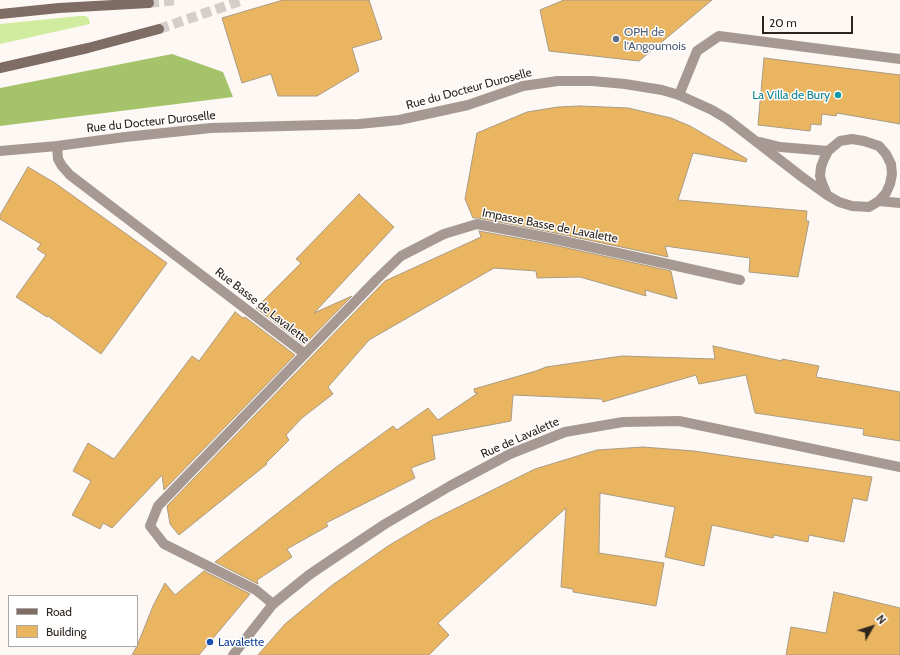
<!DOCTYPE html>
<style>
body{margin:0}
#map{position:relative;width:900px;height:655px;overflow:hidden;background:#fdf8f4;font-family:Cabin,sans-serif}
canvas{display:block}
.legend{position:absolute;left:8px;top:595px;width:130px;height:52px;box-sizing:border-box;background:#fff;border:1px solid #aba7a5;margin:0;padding:5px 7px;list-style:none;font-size:12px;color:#2d241d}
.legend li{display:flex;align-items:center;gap:8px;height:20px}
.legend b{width:20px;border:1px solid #aba7a5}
.north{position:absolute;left:852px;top:607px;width:40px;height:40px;-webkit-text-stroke:3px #fff;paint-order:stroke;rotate:51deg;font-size:11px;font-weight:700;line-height:16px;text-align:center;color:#2d241d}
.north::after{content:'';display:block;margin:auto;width:14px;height:18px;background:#2d241d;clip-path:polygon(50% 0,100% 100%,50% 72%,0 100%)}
.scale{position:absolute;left:762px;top:16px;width:91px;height:18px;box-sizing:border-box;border:2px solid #2d241d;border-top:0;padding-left:5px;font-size:12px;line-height:14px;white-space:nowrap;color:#2d241d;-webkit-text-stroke:3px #fff;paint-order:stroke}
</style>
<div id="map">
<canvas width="900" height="655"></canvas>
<ul class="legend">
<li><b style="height:5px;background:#7e6c65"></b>Road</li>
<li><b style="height:11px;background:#e9b560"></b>Building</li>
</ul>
<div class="north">N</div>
<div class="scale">20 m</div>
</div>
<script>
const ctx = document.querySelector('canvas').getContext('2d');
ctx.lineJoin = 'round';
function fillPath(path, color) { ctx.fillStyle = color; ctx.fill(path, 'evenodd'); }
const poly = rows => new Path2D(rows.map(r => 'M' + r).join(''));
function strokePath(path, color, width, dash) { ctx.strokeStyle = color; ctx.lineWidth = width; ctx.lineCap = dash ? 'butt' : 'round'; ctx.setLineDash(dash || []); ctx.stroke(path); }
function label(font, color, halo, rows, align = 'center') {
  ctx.font = font + ' Cabin,sans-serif'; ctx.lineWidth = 3; ctx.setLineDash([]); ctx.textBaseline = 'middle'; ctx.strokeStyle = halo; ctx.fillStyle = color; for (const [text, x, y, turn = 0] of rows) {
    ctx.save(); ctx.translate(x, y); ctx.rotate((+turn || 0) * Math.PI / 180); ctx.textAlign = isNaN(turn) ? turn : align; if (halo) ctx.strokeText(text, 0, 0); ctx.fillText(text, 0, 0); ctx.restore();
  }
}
fillPath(poly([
 [79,16,86,16,89,19,90,24,0,44,0,24]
]), '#d0ec9f');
fillPath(poly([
 [172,54,223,72,233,97,0,126,0,88]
]), '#a4c36b');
const building = poly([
 [283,0,369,0,382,39,352,48,359,71,317,96,278,96,271,74,242,83,222,18,283,0],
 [564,0,712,0,639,61,549,51,540,10,564,0],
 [764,58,900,75,900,124,837,113,836,116,822,114,821,125,811,124,810,131,758,125,764,58],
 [580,106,628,108,671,118,690,126,747,159,746,162,693,153,678,200,807,211,806,221,809,221,798,277,749,272,750,258,665,246,668,257,551,232,478,218,473,218,465,199,477,133,527,112,558,107,580,106],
 [28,167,55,183,167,263,101,354,48,316,47,317,16,297,46,255,37,249,41,244,0,219,0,215,28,167],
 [359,194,394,227,314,313,352,296,304,345,256,308,301,263,296,259,359,194],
 [479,231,549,244,671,271,677,299,645,290,646,296,580,277,537,278,536,271,494,268,369,340,328,387,333,394,302,418,286,435,289,440,266,463,267,464,179,535,170,524,167,506,382,284,385,281,481,237,479,231],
 [235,312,243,318,245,317,295,355,164,490,162,475,112,528,103,523,100,529,72,515,91,481,73,471,88,443,114,459,192,356,199,361,235,312],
 [713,346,782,361,782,359,819,366,816,377,900,392,900,441,863,435,864,429,755,413,746,375,699,384,696,375,603,402,602,399,513,395,511,421,432,436,435,459,411,468,415,478,326,523,328,526,287,549,292,557,257,580,258,584,215,562,335,468,393,426,397,430,428,408,438,420,478,393,475,393,474,389,536,371,546,367,622,356,715,359,713,346],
 [643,447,694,451,872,477,867,501,853,498,844,542,809,535,808,542,774,535,773,538,712,525,704,566,665,557,675,507,600,493,599,553,664,563,656,606,573,592,573,589,561,587,566,508,438,623,449,635,429,655,258,655,285,624,331,586,388,546,430,521,535,469,597,450,643,447],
 [204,571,250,594,199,655,132,655,137,646,153,606,165,583,175,595,204,571],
 [834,592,900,608,900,655,786,655,791,627,826,633,834,592]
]);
fillPath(building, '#e9b560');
strokePath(building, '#aa9b84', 1);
strokePath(poly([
 [149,3,176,0],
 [159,29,243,0]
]), '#d3cec9', 10, [10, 5]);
strokePath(poly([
 [679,95,697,51,719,36,900,59]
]), '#a69994', 10);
strokePath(poly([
 [852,139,864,141,879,146,886,154,891,164,892,174,890,184,886,193,879,201,869,207,852,206,839,202,827,195,822,183,820,176,821,167,824,159,828,151,840,141,852,139],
 [760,142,780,147,828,151],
 [57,146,58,159,62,166,70,175,305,354],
 [0,151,57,146,125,137,211,128,359,124,399,120,468,105,523,86,558,81,592,81,625,84,662,90,679,95,712,110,727,119,802,177,827,195],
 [879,201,900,203],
 [273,604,256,590,164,544,150,526,158,506,377,279,401,256,444,234,477,224,550,238,740,280]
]), '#a69994', 10);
strokePath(poly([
 [233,655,273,604,309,575,331,560,385,524,450,486,510,454,565,432,623,422,679,421,900,467]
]), '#a69994', 10);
strokePath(poly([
 [0,14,59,8,149,3],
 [0,68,88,48,159,29]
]), '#7e6c65', 10);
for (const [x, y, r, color] of [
 [616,39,4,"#5c6f8a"],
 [838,95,4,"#0f9aa8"],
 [210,642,4,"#1a4fb4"]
]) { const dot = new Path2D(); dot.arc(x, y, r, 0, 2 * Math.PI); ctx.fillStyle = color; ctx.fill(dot); strokePath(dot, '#fff', 1.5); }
label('12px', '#4e5e75', '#fff', [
 ["OPH de",624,32],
 ["l'Angoumois",624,46]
], 'left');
label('12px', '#2d241d', '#fff', [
 ["Rue du Docteur Duroselle",469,89,-15],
 ["Rue du Docteur Duroselle",151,122,-6],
 ["Impasse Basse de Lavalette",550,226,11],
 ["Rue Basse de Lavalette",262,306,38],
 ["Rue de Lavalette",520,438,-24]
]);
label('12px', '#0d838f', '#fff', [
 ["La Villa de Bury",830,95]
], 'right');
label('12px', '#164399', '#fff', [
 ["Lavalette",218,642]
], 'left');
</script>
